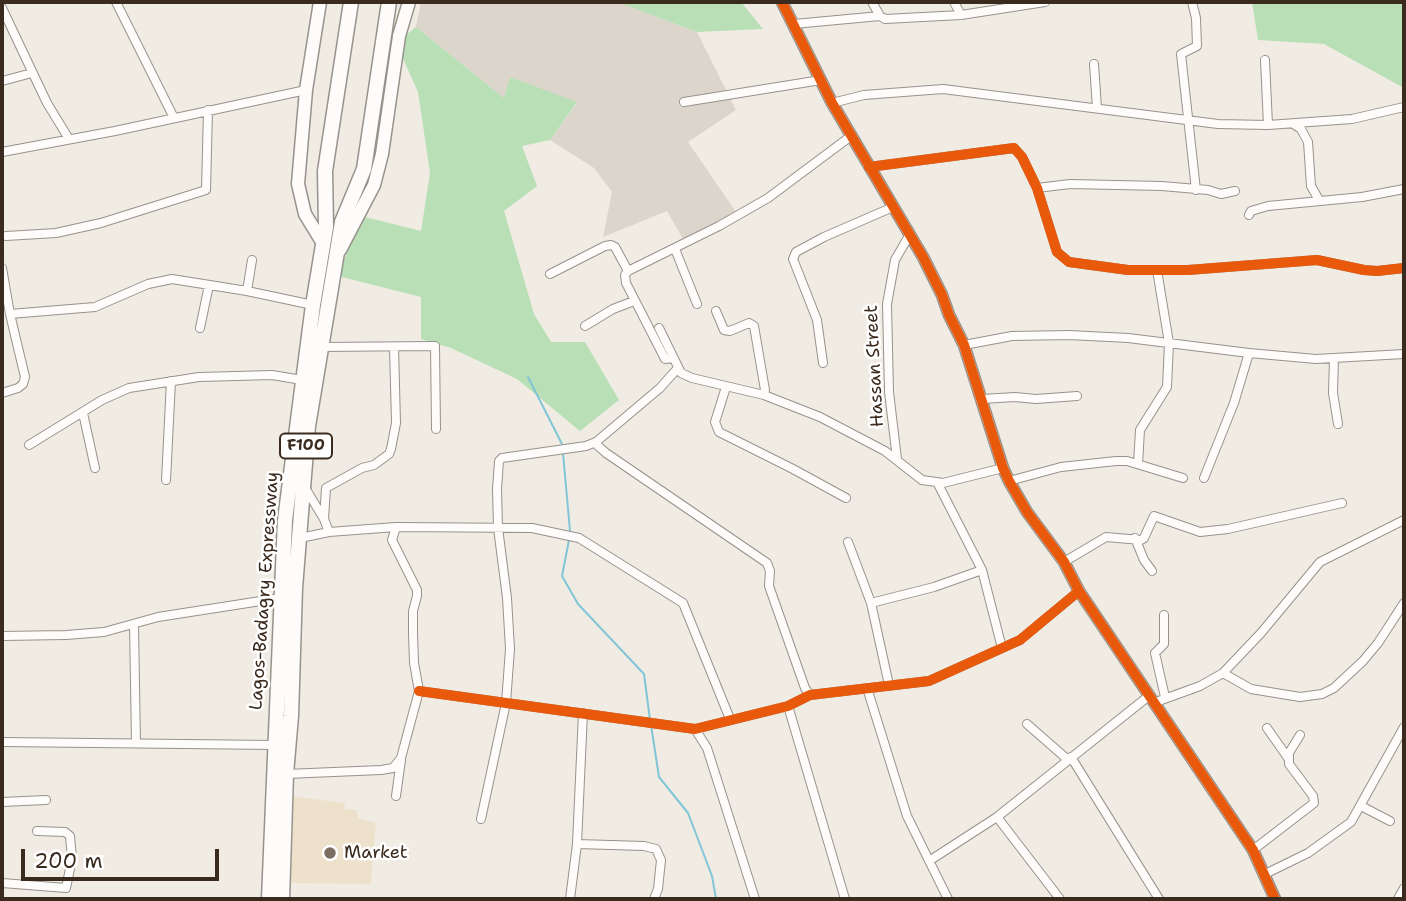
<!DOCTYPE html>
<style>
body{margin:0}
#map{position:relative;width:1406px;height:901px;overflow:hidden;background:#f0ece3;font-family:"Shantell Sans",sans-serif}
canvas{display:block}
.frame{position:absolute;inset:0;border:4px solid #3b2a1e;pointer-events:none}
.scale{position:absolute;left:21px;top:849px;width:198px;height:32px;box-sizing:border-box;border:4px solid #3b2a1e;border-top:0;padding-left:9px;font-size:21px;line-height:24px;white-space:nowrap;color:#3b2a1e;-webkit-text-stroke:5px #fff;paint-order:stroke}
</style>
<div id="map">
<canvas width="1406" height="901"></canvas>
<div class="frame"></div>
<div class="scale">200 m</div>
</div>
<script>
const ctx = document.querySelector('canvas').getContext('2d');
ctx.lineJoin = 'round';
function fillPath(path, color) { ctx.fillStyle = color; ctx.fill(path, 'evenodd'); }
const poly = rows => new Path2D(rows.map(r => 'M' + r).join(''));
function strokePath(path, color, width, dash) { ctx.strokeStyle = color; ctx.lineWidth = width; ctx.lineCap = dash ? 'butt' : 'round'; ctx.setLineDash(dash || []); ctx.stroke(path); }
function label(font, color, halo, rows, align = 'center') {
  ctx.font = font + ' "Shantell Sans",sans-serif'; ctx.lineWidth = 5; ctx.setLineDash([]); ctx.textBaseline = 'middle'; ctx.strokeStyle = halo; ctx.fillStyle = color; for (const [text, x, y, turn = 0] of rows) {
    ctx.save(); ctx.translate(x, y); ctx.rotate((+turn || 0) * Math.PI / 180); ctx.textAlign = isNaN(turn) ? turn : align; if (halo) ctx.strokeText(text, 0, 0); ctx.fillText(text, 0, 0); ctx.restore();
  }
}
fillPath(poly([
 [282,795,345,803,344,809,357,810,358,818,376,823,371,884,288,883]
]), '#ede1cc');
fillPath(poly([
 [421,2,617,2,697,32,736,110,688,142,736,212,683,239,667,211,603,237,612,192,594,168,550,140,577,103,510,77,504,98,416,27]
]), '#dcd5cb');
fillPath(poly([
 [617,2,741,2,763,29,697,32],
 [1252,2,1404,2,1404,88,1324,44,1258,40],
 [416,27,504,98,510,77,577,102,550,140,522,146,537,186,504,211,534,314,551,342,585,342,619,400,580,431,517,379,451,348,421,339,421,297,338,276,361,216,421,231,430,173,418,92,396,43]
]), '#b8dfb5');
strokePath(poly([
 [528,377,562,444],
 [563,453,570,531],
 [569,540,562,576,578,604,644,674,650,720],
 [651,725,659,777,688,813,712,876,716,899]
]), '#82c5d7', 2);
const street = poly([
 [116,2,174,118],
 [872,2,880,16],
 [954,2,961,15],
 [1192,2,1196,18,1197,46,1181,54,1196,190],
 [2,8,47,103,69,139],
 [794,24,880,16,885,19,961,15,1045,2],
 [1265,60,1268,125],
 [1094,64,1097,108],
 [2,81,32,73],
 [684,102,821,80],
 [832,103,864,95,943,89,1218,124,1268,125,1352,119,1404,107],
 [1295,125,1301,129,1308,142,1311,186,1319,200],
 [2,152,115,131,306,90],
 [869,167,1014,148,1022,157,1037,188,1057,252,1069,262,1128,270,1188,270,1317,260,1364,270,1377,271,1404,268],
 [1037,188,1070,184,1162,186,1208,190,1221,194,1235,191],
 [1249,215,1251,211,1268,206,1362,197,1404,189],
 [6,236,56,233,101,223,206,190,208,110],
 [675,249,697,304],
 [2,268,10,314,25,377,23,384,18,388,2,393],
 [628,271,719,226,768,198,851,136],
 [550,274,605,246,611,245,615,247,628,271,625,275,626,283,665,359,673,358],
 [247,291,313,305],
 [716,311,724,330,730,331,749,323,754,326,765,390,764,395],
 [10,314,95,307,148,284,172,279,247,291,252,260],
 [585,326,613,309,634,301],
 [200,328,209,285],
 [659,328,681,373,692,378,764,395,820,417,885,451,922,480,943,483,1003,468],
 [964,345,1012,336,1069,335,1128,338,1249,353,1316,359,1404,354],
 [321,347,435,346,436,429],
 [1334,358,1333,393,1338,424],
 [823,363,817,320,793,259,796,252,824,237,893,207],
 [726,387,715,422,719,432,793,469,846,498],
 [982,399,1015,397,1036,399,1077,396],
 [83,413,95,468],
 [596,442,598,446,606,453,767,563,770,571,769,586,805,688,810,695],
 [29,445,102,400,129,388,199,377,272,375,302,380],
 [897,459,889,392,887,304,895,260,910,234],
 [1138,464,1140,430,1167,387,1169,343,1157,270],
 [1204,478,1234,403,1249,353],
 [166,480,171,381],
 [1009,481,1061,467,1116,461,1127,461,1183,478],
 [938,484,982,570,1002,648],
 [304,486,324,519,329,532],
 [324,519,326,488,362,468,374,465,389,454,391,449,396,423,394,347],
 [300,538,329,532,396,527,532,528,579,538,683,603,730,719],
 [1135,538,1144,560,1152,571],
 [848,542,871,603,889,685],
 [1064,562,1106,537,1141,540,1144,538,1154,516,1200,532,1228,529,1342,503],
 [871,603,934,587,982,570],
 [1164,615,1164,644,1155,653,1165,697],
 [134,625,136,743],
 [2,636,66,635,104,632,158,617,280,598],
 [1223,673,1251,689,1300,697,1322,694,1334,688,1363,661,1378,643,1404,603],
 [867,688,907,816,948,899],
 [419,691,695,729,788,706,810,695,929,681,1020,640,1079,591],
 [1156,702,1200,686,1223,673,1261,633,1320,562,1404,520],
 [788,706,845,899],
 [1027,724,1067,759],
 [1267,728,1288,758],
 [695,729,707,748,755,899],
 [2,742,275,745],
 [1071,757,1159,899],
 [286,774,381,770,393,768,401,758,419,691,414,663,413,633,413,611,417,596,417,590,392,540,396,527],
 [396,796,401,760],
 [2,802,46,800],
 [1361,806,1390,821],
 [997,817,1060,899],
 [481,819,506,703,510,649,507,598,498,528,497,489,499,461,502,458,586,446,596,442,660,388,677,369],
 [577,844,644,846,656,849,661,860,658,889,654,899],
 [1253,850,1314,803,1313,796,1289,764,1289,753,1300,735],
 [929,861,997,817,1150,695],
 [1265,874,1308,853,1351,822,1404,727],
 [2,883,66,888,72,859,70,836,65,832,37,831],
 [570,899,577,844,583,713],
 [1398,899,1404,888]
]);
const secondary = poly([
 [782,2,832,103,923,257,942,295,949,315,964,345,1003,468,1009,481,1027,512,1064,562,1079,591,1253,850,1275,899]
]);
const primary = poly([
 [320,2,306,90,298,184,305,214,324,245],
 [340,250,374,185,382,154,399,36,409,2]
]);
const highway = poly([
 [269,899,285,520,313,305,326,227,325,171,351,2],
 [282,899,286,774,291,716,295,588,308,426,342,222,364,169,389,2]
]);
strokePath(street, '#97928c', 10);
strokePath(secondary, '#97928c', 13);
strokePath(primary, '#97928c', 15);
strokePath(highway, '#97928c', 17);
strokePath(street, '#fdfcfb', 8);
strokePath(secondary, '#fdfcfb', 10);
strokePath(primary, '#fdfcfb', 12);
strokePath(highway, '#fdfcfb', 14);
strokePath(poly([
 [782,2,832,103,923,257,942,295,949,315,964,345,1003,468,1009,481,1027,512,1064,562,1079,591,1253,850,1275,899],
 [869,167,1014,148,1022,157,1037,188,1057,252,1069,262,1128,270,1188,270,1317,260,1364,270,1377,271,1404,268],
 [419,691,695,729,788,706,810,695,929,681,1020,640,1079,591]
]), '#e8590c', 10);
for (const [x, y, r, color] of [
 [330,853,7,"#7a6e63"]
]) { const dot = new Path2D(); dot.arc(x, y, r, 0, 2 * Math.PI); ctx.fillStyle = color; ctx.fill(dot); strokePath(dot, '#fff', 2.5); }
for (const [x, y, w] of [
 [306,446,52]
]) { const box = new Path2D(); box.roundRect(x - w / 2, y - 12.5, w, 25, 5); ctx.fillStyle = '#fff'; ctx.fill(box); strokePath(box, '#3b2a1e', 2); }
label('bold 16px', '#3b2a1e', null, [
 ["F100",306,446]
]);
label('18px', '#3b2a1e', '#fff', [
 ["Hassan Street",875,366,-93],
 ["Lagos-Badagry Expressway",265,591,-86]
]);
label('18px', '#3b2a1e', '#fff', [
 ["Market",344,853]
], 'left');
</script>
